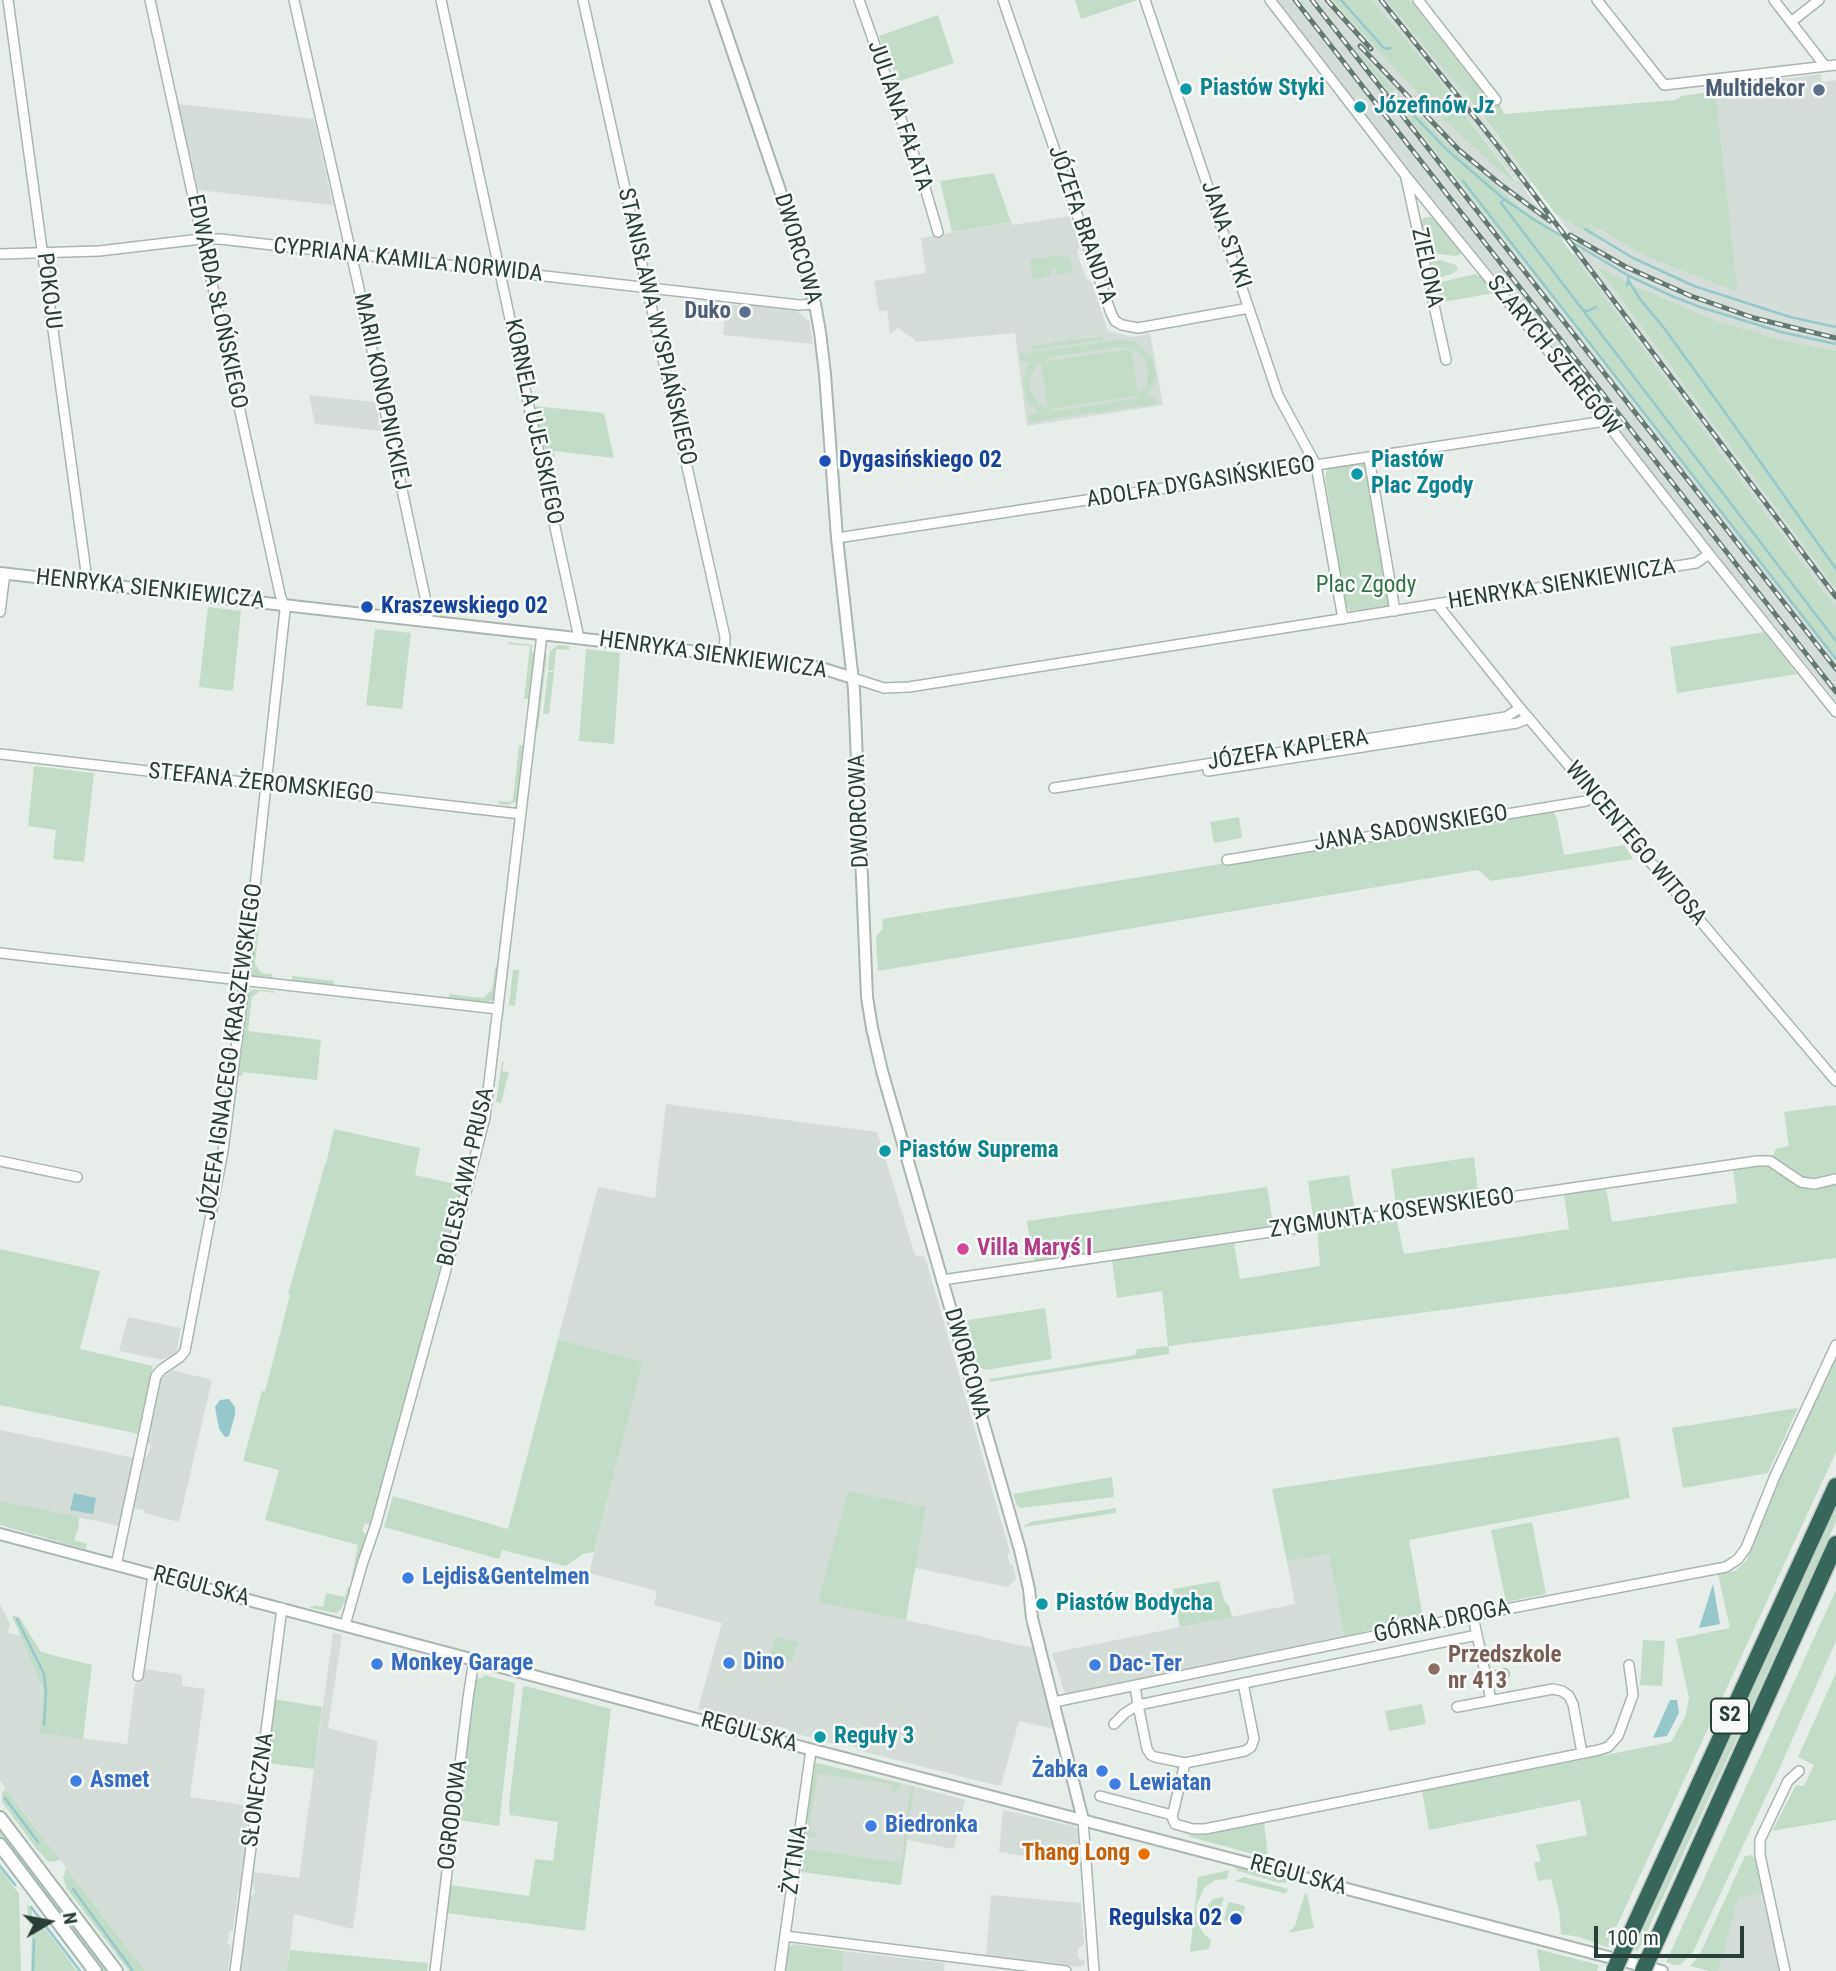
<!DOCTYPE html>
<meta charset="utf-8">
<style>
body{margin:0}
#map{position:relative;width:1836px;height:1971px;overflow:hidden;background:#e7eeea;font-family:"Roboto Condensed",sans-serif}
canvas{display:block}
.north{position:absolute;left:14px;top:1887px;width:70px;height:70px;-webkit-text-stroke:5px #f7faf9;paint-order:stroke;rotate:80deg;font-size:19px;font-weight:700;line-height:28px;text-align:center;color:#283e36}
.north::after{content:'';display:block;margin:auto;width:24px;height:32px;background:#283e36;clip-path:polygon(50% 0,100% 100%,50% 72%,0 100%)}
.scale{position:absolute;left:1594px;top:1926px;width:150px;height:32px;box-sizing:border-box;border:4px solid #283e36;border-top:0;padding-left:9px;font-size:21px;line-height:24px;white-space:nowrap;color:#283e36;-webkit-text-stroke:5px #f7faf9;paint-order:stroke}
</style>
<div id="map">
<canvas width="1836" height="1971"></canvas>
<div class="north">N</div>
<div class="scale">100 m</div>
</div>
<script>
const ctx = document.querySelector('canvas').getContext('2d');
ctx.lineJoin = 'round';
function fillPath(path, color) { ctx.fillStyle = color; ctx.fill(path, 'evenodd'); }
const poly = rows => new Path2D(rows.map(r => 'M' + r).join(''));
function strokePath(path, color, width, dash) { ctx.strokeStyle = color; ctx.lineWidth = width; ctx.lineCap = dash ? 'butt' : 'round'; ctx.setLineDash(dash || []); ctx.stroke(path); }
function label(font, color, halo, rows, align = 'center') {
  ctx.font = font + ' "Roboto Condensed",sans-serif'; ctx.lineWidth = 5; ctx.setLineDash([]); ctx.textBaseline = 'middle'; ctx.strokeStyle = halo; ctx.fillStyle = color; for (const [text, x, y, turn = 0] of rows) {
    ctx.save(); ctx.translate(x, y); ctx.rotate((+turn || 0) * Math.PI / 180); ctx.textAlign = isNaN(turn) ? turn : align; if (halo) ctx.strokeText(text, 0, 0); ctx.fillText(text, 0, 0); ctx.restore();
  }
}
fillPath(poly([
 [1273,0,1332,0,1430,107,1503,174,1521,187,1427,65,1372,0,1386,0,1454,80,1532,182,1524,189,1556,232,1521,208,1481,175,1440,137,1353,47,1836,659,1836,701,1701,535,1539,328,1369,124],
 [1821,74,1822,82,1836,80,1836,351,1777,339,1718,321,1634,286,1597,268,1836,589,1836,608,1573,255,1582,248,1555,213,1599,240,1586,221,1606,234,1738,292,1714,87,1728,86,1733,91,1743,90,1748,83],
 [178,104,314,119,333,205,198,190],
 [1070,216,1080,246,1077,252,1086,278,1092,283,1108,331,1133,337,1150,333,1163,405,1027,426,1015,333,915,342,915,340,898,328,890,334,887,310,879,311,874,281,926,273,921,238,1011,222,1013,225],
 [740,303,794,309,809,321,813,344,723,335,726,304,737,306],
 [309,395,375,402,382,431,315,424],
 [666,1104,877,1132,915,1255,925,1257,1010,1552,1007,1554,1010,1564,1013,1565,1016,1579,1008,1587,915,1568,926,1507,819,1601,1033,1648,1054,1729,1019,1721,1001,1785,995,1785,857,1750,856,1747,843,1744,841,1746,790,1732,789,1729,777,1726,774,1728,698,1709,722,1623,654,1605,657,1591,589,1573,643,1362,558,1339,598,1187,655,1198],
 [128,1317,181,1328,176,1353,162,1360,119,1351],
 [172,1370,212,1380,179,1522,144,1513,144,1510,134,1508,134,1506,143,1460,149,1453,151,1446,147,1442,160,1380],
 [0,1430,135,1458,132,1469,130,1470,120,1526,0,1501],
 [1329,1554,1344,1636,1065,1694,1052,1653,1295,1604,1287,1562],
 [0,1604,10,1624,8,1633,22,1636,43,1689,40,1733,127,1744,135,1683,142,1682,144,1669,182,1675,182,1686,205,1689,190,1797,251,1806,240,1892,238,1892,233,1931,229,1931,229,1934,227,1944,231,1945,228,1971,145,1971,0,1781],
 [333,1633,342,1635,328,1728,378,1741,353,1929,294,1914,287,1971,240,1971,248,1899,255,1893,252,1881,253,1872,299,1878],
 [812,1762,902,1783,965,1800,954,1849,907,1840,901,1885,799,1871,801,1857,799,1857],
 [1003,1810,1073,1826,1079,1830,1080,1843,1077,1846,1078,1856,1081,1859,1081,1865,999,1852],
 [1766,1892,1779,1971,1719,1971,1738,1898],
 [991,1895,1081,1903,1084,1944,1078,1949,1078,1958,1085,1961,1085,1964,1080,1967,986,1956],
 [844,1951,945,1963,944,1971,842,1971]
]), '#d5ddd9');
fillPath(poly([
 [1075,0,1138,0,1081,19],
 [1332,0,1372,0,1427,65,1516,182,1518,182,1523,188,1503,174,1430,107],
 [1386,0,1410,0,1490,102,1499,103,1504,114,1675,100,1682,96,1715,91,1738,292,1648,257,1588,223,1601,242,1555,213,1480,112],
 [938,15,954,63,897,82,893,68,890,68,879,36],
 [1344,36,1440,137,1521,208,1556,232,1836,608,1836,659,1589,345],
 [994,173,1011,222,952,232,940,181],
 [1425,217,1434,217,1461,248,1460,255,1455,256,1425,252,1419,222],
 [1061,255,1062,258,1070,257,1072,272,1057,275,1056,270,1053,269,1051,270,1051,276,1033,279,1030,260],
 [1440,260,1456,265,1458,270,1452,274,1438,278,1430,276,1429,264,1433,261],
 [1596,266,1634,286,1718,321,1777,339,1836,351,1836,589],
 [1475,274,1483,278,1494,293,1438,303,1437,286,1441,282],
 [1102,336,1103,340,1032,350,1031,346],
 [1118,340,1136,342,1151,356,1154,363,1156,377,1154,384,1147,397,1155,397,1156,404,1029,422,1028,415,1039,413,1027,400,1023,385,1026,369,1031,361,1020,362,1019,354],
 [1120,347,1130,349,1042,362,1051,357],
 [1131,349,1139,353,1144,358,1148,369,1147,385,1138,395],
 [1041,362,1048,408,1048,409,1036,400,1030,389,1031,376,1035,368],
 [1135,396,1133,398,1126,400,1058,411,1049,409],
 [534,406,604,413,614,458,554,451,555,457,547,459],
 [1363,463,1366,464,1390,606,1351,611,1345,606,1325,478,1327,469],
 [208,607,241,611,233,691,199,687],
 [375,629,411,633,402,709,366,705],
 [1764,632,1797,674,1677,693,1670,647],
 [508,642,532,645,532,652,536,653,531,698,528,699,524,699,530,646,508,644],
 [558,645,569,646,569,650,556,649,554,671,548,670,550,651],
 [586,649,620,653,614,744,579,741],
 [544,653,547,654,538,730,536,728],
 [548,672,554,672,549,714,543,714],
 [519,745,525,745,519,800,516,803,515,802,508,805,499,804,499,801,510,802,513,800],
 [34,766,94,773,84,862,53,859,56,830,28,826],
 [1552,810,1557,818,1564,855,1624,845,1633,859,1491,881,1478,870,878,971,876,937,883,928,882,919],
 [1239,817,1242,838,1214,843,1210,822],
 [255,926,259,927,255,964,261,973,272,974,272,979,254,977,250,972],
 [495,967,499,968,496,995,493,1000,482,1003,449,999,449,994,483,998,492,990],
 [513,970,519,970,515,1006,509,1005],
 [292,976,334,981,334,986,292,982],
 [253,989,274,991,274,993,260,991,252,997,248,1031,321,1040,317,1080,243,1072,242,1076,237,1075,247,993,249,993],
 [502,1062,504,1062,502,1071,509,1072,501,1103,496,1102],
 [1836,1105,1836,1176,1807,1180,1794,1174,1771,1159,1776,1149,1789,1146,1784,1112],
 [334,1129,420,1148,415,1175,460,1185,465,1170,467,1170,448,1246,445,1247,440,1246,438,1253,445,1258,372,1523,369,1525,365,1523,362,1531,368,1536,354,1577,351,1579,358,1545,265,1520,279,1470,243,1461,262,1391,265,1391,274,1357,290,1295,288,1294,325,1164,326,1164],
 [1474,1157,1478,1192,1477,1195,1397,1206,1396,1205,1391,1169],
 [1744,1165,1766,1165,1806,1187,1836,1181,1836,1258,1169,1346,1169,1354,990,1382,989,1379,1135,1355,1137,1349,1168,1346,1162,1291,1117,1298,1112,1260,1113,1258,1231,1240,1234,1243,1240,1279,1320,1266,1317,1229,1396,1217,1404,1254,1569,1229,1564,1194,1606,1187,1612,1222,1737,1203,1733,1169],
 [1349,1175,1355,1211,1313,1217,1308,1181],
 [1267,1187,1273,1223,1266,1228,1038,1262,1034,1260,1032,1254,1027,1221],
 [0,1249,100,1271,80,1349,153,1366,139,1434,0,1405],
 [1045,1308,1052,1359,986,1370,975,1365,962,1321],
 [558,1339,643,1362,594,1552,583,1554,566,1566,502,1550,499,1559,384,1527,393,1496,508,1529],
 [1836,1354,1836,1452,1607,1947,1579,1937,1561,1934,1559,1910,1551,1879,1538,1881,1534,1863,1541,1861,1536,1845,1587,1835,1580,1800,1429,1830,1422,1791,1671,1742,1685,1717,1689,1698,1676,1639,1730,1628,1718,1574,1735,1571,1747,1560,1791,1452],
 [1798,1408,1768,1473,1683,1488,1672,1428],
 [1619,1437,1630,1498,1409,1540,1423,1618,1344,1636,1329,1554,1287,1562,1272,1489],
 [1112,1477,1114,1497,1020,1508,1017,1506,1013,1494],
 [848,1491,926,1507,906,1620,818,1602],
 [0,1501,79,1517,78,1529,74,1540,87,1544,85,1549,0,1525],
 [1116,1508,1116,1513,1023,1527,1030,1522],
 [1836,1508,1836,1522,1750,1710,1638,1951,1634,1950],
 [1532,1522,1546,1594,1506,1602,1491,1530],
 [1219,1581,1224,1600,1229,1606,1232,1617,1180,1627,1173,1589],
 [348,1586,350,1589,346,1604,343,1603,342,1608,337,1613,310,1608,311,1606,314,1607,315,1605,323,1607,326,1593,345,1597],
 [1836,1590,1836,1641,1780,1767,1693,1952,1680,1965,1674,1965,1666,1962],
 [12,1616,19,1617,41,1652,92,1665,83,1739,40,1733,43,1689],
 [775,1637,798,1642,792,1662,770,1656],
 [1643,1640,1665,1641,1662,1686,1640,1685],
 [1836,1673,1836,1820,1772,1831,1796,1785,1804,1786,1814,1765,1798,1757],
 [484,1675,515,1683,499,1826,458,1820,476,1680,478,1677,483,1678],
 [526,1686,611,1709,585,1931,447,1913,450,1885,529,1896,535,1859,553,1861,558,1822,510,1815,509,1805,523,1687],
 [274,1699,322,1707,314,1769,267,1763],
 [1422,1704,1426,1724,1389,1731,1385,1711],
 [813,1762,901,1784,900,1788,892,1792,893,1784,818,1774,809,1832,817,1833,813,1838,808,1837,805,1833,805,1828,803,1828],
 [912,1786,914,1787,901,1885,801,1872,804,1857,802,1857,802,1852,805,1849,901,1863,904,1851,903,1850,908,1804],
 [6,1789,33,1825,60,1859,55,1862,48,1861,36,1848,2,1802,2,1793],
 [1264,1821,1268,1858,1187,1836],
 [0,1828,109,1971,103,1971,0,1836],
 [1752,1855,1755,1860,1763,1894,1738,1898,1719,1971,1709,1971,1690,1966,1699,1956,1745,1856],
 [1232,1863,1284,1877,1288,1882,1280,1883,1238,1871],
 [0,1868,19,1894,21,1971,0,1971],
 [66,1869,67,1869,145,1971,129,1971,67,1889,63,1878],
 [1229,1870,1227,1879,1215,1880,1204,1888,1196,1906,1197,1923,1204,1934,1211,1940,1209,1949,1190,1952,1198,1877],
 [1244,1877,1288,1889,1286,1893,1283,1893,1235,1881],
 [1305,1893,1307,1894,1314,1928,1288,1933,1295,1926],
 [1224,1897,1215,1924,1208,1915,1208,1905,1213,1899],
 [1230,1902,1245,1906,1243,1917,1233,1917,1233,1919,1224,1921,1228,1903],
 [27,1903,32,1911,32,1924,38,1929,39,1920,77,1971,31,1971,32,1924,29,1925],
 [794,1944,844,1951,842,1971,785,1971,788,1948],
 [1537,1949,1599,1965,1597,1971,1540,1971],
 [290,1950,428,1963,427,1971,287,1971]
]), '#c3dcc8');
fillPath(poly([
 [229,1399,235,1407,235,1415,229,1436,225,1437,219,1429,215,1407,220,1400],
 [74,1493,96,1498,93,1514,70,1510],
 [1713,1584,1720,1624,1699,1628],
 [1670,1700,1677,1700,1679,1713,1667,1736,1653,1738]
]), '#96c7cb');
strokePath(poly([
 [1341,0,1383,47,1387,49,1390,48],
 [1398,99,1447,150,1504,199,1533,219,1629,276],
 [1463,181,1836,659],
 [1504,199,1501,203,1836,641],
 [1585,229,1633,258,1694,286,1790,317,1836,327],
 [1628,280,1640,299,1664,328,1727,415,1836,569],
 [1627,285,1629,276,1674,297,1700,307,1781,332,1836,344],
 [1583,310,1588,311,1596,307],
 [17,1619,44,1674,46,1692,44,1725],
 [5,1798,38,1842],
 [0,1866,15,1885],
 [73,1889,133,1971],
 [31,1907,80,1971],
 [33,1971,34,1940]
]), '#96c7cb', 2.5);
const minor = poly([
 [8,0,86,572,86,582],
 [294,0,358,284,428,611,428,621],
 [441,0,579,638],
 [583,0,725,637,724,654],
 [859,0,922,178,938,232],
 [1003,0,1111,313,1115,321,1122,325,1138,328,1249,308],
 [1145,0,1278,395,1316,465,1343,619],
 [1270,0,1406,176,1605,421,1709,554,1836,712],
 [1418,0,1496,100],
 [1597,0,1664,85,1836,65],
 [1774,0,1825,66],
 [1791,22,1819,0],
 [1406,178,1446,360],
 [0,254,99,251,201,239,220,239,799,305,815,304],
 [1369,458,1395,611],
 [837,538,1605,421],
 [1437,604,1520,708,1836,1081],
 [0,612,5,573],
 [853,678,884,688,909,687,1696,563,1709,554],
 [0,754,521,814],
 [1208,771,1517,723,1529,718],
 [1054,788,1506,717,1520,708],
 [1227,860,1586,801,1594,796],
 [0,953,498,1009],
 [0,1161,77,1177],
 [942,1280,1757,1161,1770,1161,1801,1182,1814,1184,1836,1179],
 [116,1565,156,1376,161,1370,180,1357,185,1351,223,1151,246,969,285,610,280,594,150,0],
 [345,1625,362,1565,376,1524,453,1244,485,1117,542,634],
 [1477,1635,1491,1700],
 [138,1676,153,1575],
 [1486,1678,1504,1674],
 [1135,1686,1138,1705,1477,1635,1473,1616],
 [1054,1702,1491,1612,1726,1567,1738,1559,1746,1548,1775,1476,1836,1345],
 [1457,1707,1553,1689,1562,1691,1569,1696,1573,1704,1582,1753],
 [1114,1724,1125,1713,1138,1705,1147,1749,1151,1755,1155,1757,1185,1763,1245,1751,1251,1747,1254,1739,1243,1683],
 [1185,1763,1172,1817,1175,1824,1193,1829,1205,1829,1599,1750,1608,1747,1618,1736,1633,1695,1629,1665],
 [1100,1796,1172,1815],
 [1083,1820,1094,1971],
 [785,1936,1066,1971],
 [235,1971,282,1608],
 [435,1971,468,1698,474,1660],
 [780,1971,811,1750],
 [1785,1971,1760,1855,1760,1840,1788,1781,1799,1771]
]);
const tertiary = poly([
 [715,0,800,249,815,304,820,332,825,374,837,538,854,690,867,997,872,1028,882,1071,1020,1550,1029,1589,1032,1618,1083,1820],
 [0,573,788,662,821,668,853,678],
 [0,1534,798,1746,1662,1971]
]);
const secondary = poly([
 [0,1818,116,1971],
 [0,1845,95,1971]
]);
const motorway = poly([
 [1625,1946,1836,1486],
 [1650,1955,1836,1544]
]);
strokePath(minor, '#aab6b0', 12);
strokePath(tertiary, '#aab6b0', 14);
strokePath(secondary, '#a7b8b1', 16);
strokePath(motorway, '#c3c9c7', 19);
strokePath(minor, '#fff', 9);
strokePath(tertiary, '#fff', 10);
strokePath(secondary, '#fff', 12);
strokePath(motorway, '#37675a', 16);
const rail = poly([
 [1295,0,1836,692],
 [1312,0,1836,669],
 [1327,0,1371,49],
 [1381,0,1500,149,1836,597],
 [1360,46,1459,150,1500,184,1550,221],
 [1570,235,1626,267,1691,296,1754,318,1836,338]
]);
strokePath(rail, '#637971', 5);
strokePath(rail, '#f7faf9', 2.5, [8]);
const motorwayBridge = poly([
 [1614,1971,1625,1946],
 [1643,1971,1650,1955]
]);
strokePath(motorwayBridge, '#c3c9c7', 19, []);
strokePath(motorwayBridge, '#37675a', 16);
for (const [x, y, r, color] of [
 [1186,89,7,"#0f9aa8"],
 [1819,90,7,"#5c6f8a"],
 [1360,107,7,"#0f9aa8"],
 [745,312,7,"#5c6f8a"],
 [825,461,7,"#1a4fb4"],
 [1357,474,7,"#0f9aa8"],
 [367,607,7,"#1a4fb4"],
 [885,1151,7,"#0f9aa8"],
 [963,1249,7,"#d1479c"],
 [408,1578,7,"#3f7fe0"],
 [1042,1604,7,"#0f9aa8"],
 [729,1663,7,"#3f7fe0"],
 [377,1664,7,"#3f7fe0"],
 [1095,1665,7,"#3f7fe0"],
 [1434,1669,7,"#8d6e63"],
 [820,1737,7,"#0f9aa8"],
 [1102,1771,7,"#3f7fe0"],
 [76,1781,7,"#3f7fe0"],
 [1115,1784,7,"#3f7fe0"],
 [871,1826,7,"#3f7fe0"],
 [1144,1854,7,"#e8710a"],
 [1236,1919,7,"#1a4fb4"]
]) { const dot = new Path2D(); dot.arc(x, y, r, 0, 2 * Math.PI); ctx.fillStyle = color; ctx.fill(dot); strokePath(dot, '#f7faf9', 2.5); }
for (const [x, y, w] of [
 [1730,1716,38]
]) { const box = new Path2D(); box.roundRect(x - w / 2, y - 17.5, w, 35, 5); ctx.fillStyle = '#f7faf9'; ctx.fill(box); strokePath(box, '#283e36', 2); }
label('bold 21px', '#283e36', null, [
 ["S2",1730,1716]
]);
label('bold 23px', '#0d838f', '#f7faf9', [
 ["Piastów Styki",1200,89],
 ["Józefinów Jz",1374,107],
 ["Piastów",1371,461],
 ["Plac Zgody",1371,487],
 ["Piastów Suprema",899,1151],
 ["Piastów Bodycha",1056,1604],
 ["Reguły 3",834,1737]
], 'left');
label('bold 23px', '#4e5e75', '#f7faf9', [
 ["Multidekor",1805,90],
 ["Duko",731,312]
], 'right');
label('23px', '#283e36', '#f7faf9', [
 ["JULIANA FAŁATA",899,116,71],
 ["JÓZEFA BRANDTA",1081,225,71],
 ["JANA STYKI",1225,235,71],
 ["DWORCOWA",797,249,73],
 ["CYPRIANA KAMILA NORWIDA",408,261,6],
 ["ZIELONA",1426,268,78],
 ["POKOJU",48,291,83],
 ["EDWARDA SŁOŃSKIEGO",216,302,78],
 ["STANISŁAWA WYSPIAŃSKIEGO",656,327,77],
 ["SZARYCH SZEREGÓW",1553,356,51],
 ["MARII KONOPNICKIEJ",381,392,78],
 ["KORNELA UJEJSKIEGO",533,422,78],
 ["ADOLFA DYGASIŃSKIEGO",1201,483,-9],
 ["HENRYKA SIENKIEWICZA",1562,585,-9],
 ["HENRYKA SIENKIEWICZA",150,590,6],
 ["HENRYKA SIENKIEWICZA",713,656,8],
 ["JÓZEFA KAPLERA",1288,751,-9],
 ["STEFANA ŻEROMSKIEGO",261,784,6],
 ["DWORCOWA",860,811,-92],
 ["JANA SADOWSKIEGO",1411,829,-9],
 ["WINCENTEGO WITOSA",1635,844,50],
 ["JÓZEFA IGNACEGO KRASZEWSKIEGO",232,1052,-82],
 ["BOLESŁAWA PRUSA",467,1177,-77],
 ["ZYGMUNTA KOSEWSKIEGO",1392,1214,-8],
 ["DWORCOWA",966,1364,74],
 ["REGULSKA",201,1587,15],
 ["GÓRNA DROGA",1442,1622,-12],
 ["REGULSKA",749,1733,15],
 ["SŁONECZNA",259,1790,-82],
 ["OGRODOWA",454,1815,-83],
 ["ŻYTNIA",796,1860,-82],
 ["REGULSKA",1298,1876,15]
]);
label('bold 23px', '#164399', '#f7faf9', [
 ["Dygasińskiego 02",839,461],
 ["Kraszewskiego 02",381,607],
 ["Regulska 02",1222,1919,"right"]
], 'left');
label('23px', '#367049', '#f7faf9', [
 ["Plac Zgody",1366,586]
]);
label('bold 23px', '#b23c85', '#f7faf9', [
 ["Villa Maryś I",977,1249]
], 'left');
label('bold 23px', '#366cbe', '#f7faf9', [
 ["Lejdis&Gentelmen",422,1578],
 ["Dino",743,1663],
 ["Monkey Garage",391,1664],
 ["Dac-Ter",1109,1665],
 ["Żabka",1088,1771,"right"],
 ["Asmet",90,1781],
 ["Lewiatan",1129,1784],
 ["Biedronka",885,1826]
], 'left');
label('bold 23px', '#785e54', '#f7faf9', [
 ["Przedszkole",1448,1656],
 ["nr 413",1448,1682]
], 'left');
label('bold 23px', '#c56008', '#f7faf9', [
 ["Thang Long",1130,1854]
], 'right');
</script>
